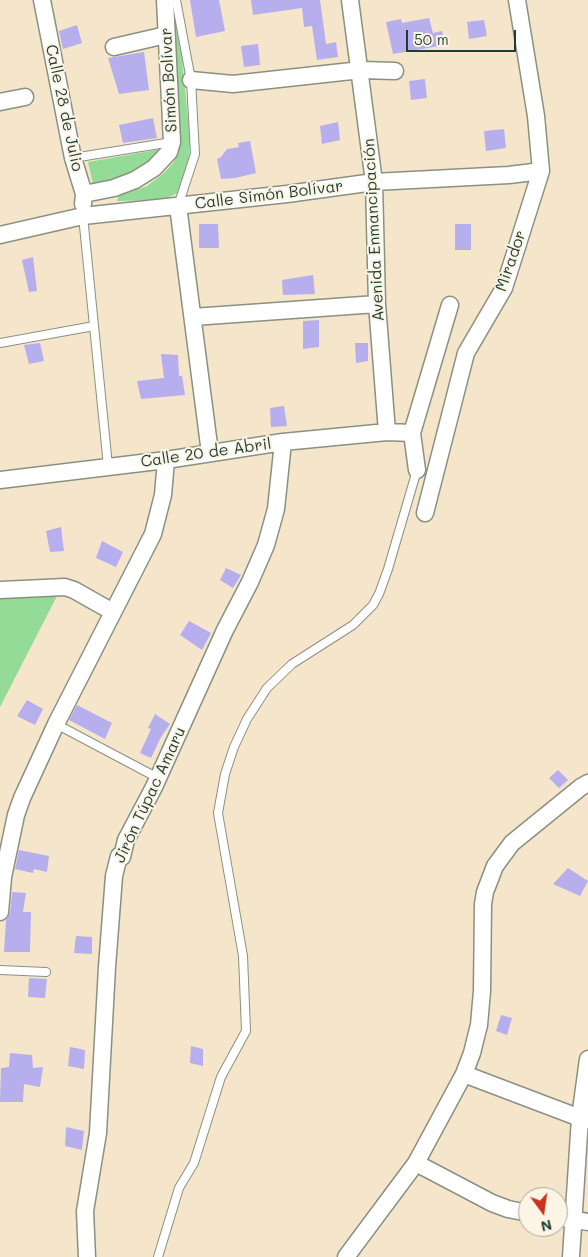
<!DOCTYPE html>
<meta charset="utf-8">
<style>
body{margin:0}
#map{position:relative;width:588px;height:1257px;overflow:hidden;background:#f5e5cb;font-family:Mali,sans-serif}
canvas{display:block}
.north{position:absolute;left:518px;top:1187px;width:50px;height:50px;box-sizing:border-box;background:#fcf5e5;border:1px solid #a4ab9e;border-radius:50%;rotate:166deg;font-size:14px;font-weight:700;line-height:20px;text-align:center;color:#1f3d34}
.north::after{content:'';display:block;margin:auto;width:18px;height:22px;background:#c8321e;clip-path:polygon(50% 0,100% 100%,50% 72%,0 100%)}
.scale{position:absolute;left:406px;top:30px;width:110px;height:22px;box-sizing:border-box;border:2px solid #1f3d34;border-top:0;padding-left:6px;font-size:15px;line-height:18px;white-space:nowrap;color:#1f3d34;-webkit-text-stroke:4px #fcf5e5;paint-order:stroke}
</style>
<div id="map">
<canvas width="588" height="1257"></canvas>
<div class="north">N</div>
<div class="scale">50 m</div>
</div>
<script>
const ctx = document.querySelector('canvas').getContext('2d');
ctx.lineJoin = 'round';
function fillPath(path, color) { ctx.fillStyle = color; ctx.fill(path, 'evenodd'); }
const poly = rows => new Path2D(rows.map(r => 'M' + r).join(''));
function strokePath(path, color, width, dash) { ctx.strokeStyle = color; ctx.lineWidth = width; ctx.lineCap = dash ? 'butt' : 'round'; ctx.setLineDash(dash || []); ctx.stroke(path); }
function label(font, color, halo, rows, align = 'center') {
  ctx.font = font + ' Mali,sans-serif'; ctx.lineWidth = 4; ctx.setLineDash([]); ctx.textBaseline = 'middle'; ctx.strokeStyle = halo; ctx.fillStyle = color; for (const [text, x, y, turn = 0] of rows) {
    ctx.save(); ctx.translate(x, y); ctx.rotate((+turn || 0) * Math.PI / 180); ctx.textAlign = isNaN(turn) ? turn : align; if (halo) ctx.strokeText(text, 0, 0); ctx.fillText(text, 0, 0); ctx.restore();
  }
}
fillPath(poly([
 [172,10,177,15,179,28,190,139,189,161,184,187,176,194,161,200,117,201,119,196,147,186,164,173,174,162,179,152,178,78],
 [162,149,150,162,133,173,111,180,93,184,88,162],
 [57,596,0,707,0,599]
]), '#93db96');
fillPath(poly([
 [190,0,219,0,225,31,196,37],
 [251,0,320,0,326,44,336,42,338,57,317,60,312,26,304,27,302,8,253,15],
 [429,18,433,33,442,31,445,45,393,54,386,22,401,19,402,23],
 [484,20,487,36,469,39,467,22],
 [77,25,82,43,63,49,59,31],
 [258,44,260,65,244,67,241,46],
 [144,52,149,90,119,94,108,58],
 [425,79,427,98,411,100,409,81],
 [153,118,157,138,123,143,119,125],
 [338,122,340,140,322,144,320,126],
 [504,129,506,148,486,151,484,131],
 [250,141,256,173,235,178,221,179,217,159,221,157,227,149,239,147,238,143],
 [199,224,218,224,219,248,199,248],
 [455,224,471,224,471,250,455,250],
 [33,257,37,291,29,292,22,260],
 [313,275,315,294,283,295,282,280],
 [319,320,319,347,303,349,303,321],
 [40,343,44,361,29,364,24,345],
 [355,343,368,343,368,361,356,363],
 [161,354,178,355,179,376,182,376,185,395,141,399,137,381,164,378],
 [284,406,287,426,271,427,270,408],
 [61,527,64,551,50,552,46,531],
 [102,541,123,552,116,567,96,558],
 [226,568,241,575,233,588,220,580],
 [189,621,211,633,202,650,180,635],
 [27,700,43,709,35,725,17,716],
 [77,705,112,723,105,739,69,720],
 [155,714,170,724,161,737,151,758,140,753,151,729,148,728],
 [558,770,568,780,559,788,549,778],
 [19,850,49,856,47,872,34,869,33,873,15,869],
 [568,868,588,881,580,896,553,884],
 [12,892,26,893,23,912,31,912,30,952,4,952,6,920,10,913],
 [76,936,92,937,92,954,74,953],
 [29,978,47,979,45,998,28,997],
 [501,1015,512,1018,507,1035,496,1031],
 [191,1046,203,1049,203,1066,190,1063],
 [70,1047,85,1050,84,1069,68,1066],
 [10,1053,32,1055,33,1068,43,1067,40,1087,24,1084,23,1102,0,1102,1,1068,9,1067],
 [66,1127,84,1131,82,1150,65,1146]
]), '#b7aeee');
const lane = poly([
 [176,0,191,80,195,154,178,206],
 [73,158,172,142],
 [83,216,108,466],
 [0,343,94,326],
 [56,724,158,778],
 [0,970,46,972],
 [158,1257,179,1188,194,1163,221,1077,246,1031,243,956,218,813,225,774,234,747,247,719,267,688,292,664,353,625,373,605,379,594,388,569,417,470]
]);
const street = poly([
 [42,0,73,158,84,194,83,204],
 [350,0,374,182,377,304,387,432],
 [114,47,166,35],
 [191,80,233,84,361,70,395,71],
 [0,102,25,97],
 [84,194,114,188,135,180,154,168,169,152,172,142,165,0],
 [178,206,210,453],
 [0,235,83,216,287,194,374,182,509,175,541,171],
 [193,317,377,304],
 [417,470,412,433,450,305],
 [0,480,166,460,283,442,387,432,412,433],
 [425,513,466,353,504,288,541,171,536,116,517,0],
 [0,590,65,587,74,590,113,612],
 [0,912,3,877,16,815,22,798,56,724,153,534,163,495,166,460],
 [464,1074,580,1118,588,1120],
 [416,1163,492,1203,508,1209,528,1213],
 [558,1217,588,1222],
 [87,1257,85,1211,98,1133,107,967,114,876,119,856,122,857,126,840,154,787,225,630,250,582,266,545,276,509,283,442],
 [346,1257,416,1163,464,1074,472,1053,479,1025,482,991,483,904,485,892,495,866,512,843,581,787,588,783],
 [571,1257,580,1118,588,1059]
]);
strokePath(lane, '#8a9180', 10);
strokePath(street, '#8a9180', 19);
strokePath(lane, '#fff', 8);
strokePath(street, '#fff', 16);
label('16px', '#1f3d34', '#fcf5e5', [
 ["Simón Bolívar",169,80,-93],
 ["Calle 28 de Julio",64,108,78],
 ["Calle Simón Bolívar",269,195,-7],
 ["Avenida Enmancipación",374,230,-93],
 ["Mirador",511,261,-71],
 ["Calle 20 de Abril",206,453,-8],
 ["Jirón Túpac Amaru",150,795,-65]
]);
</script>
